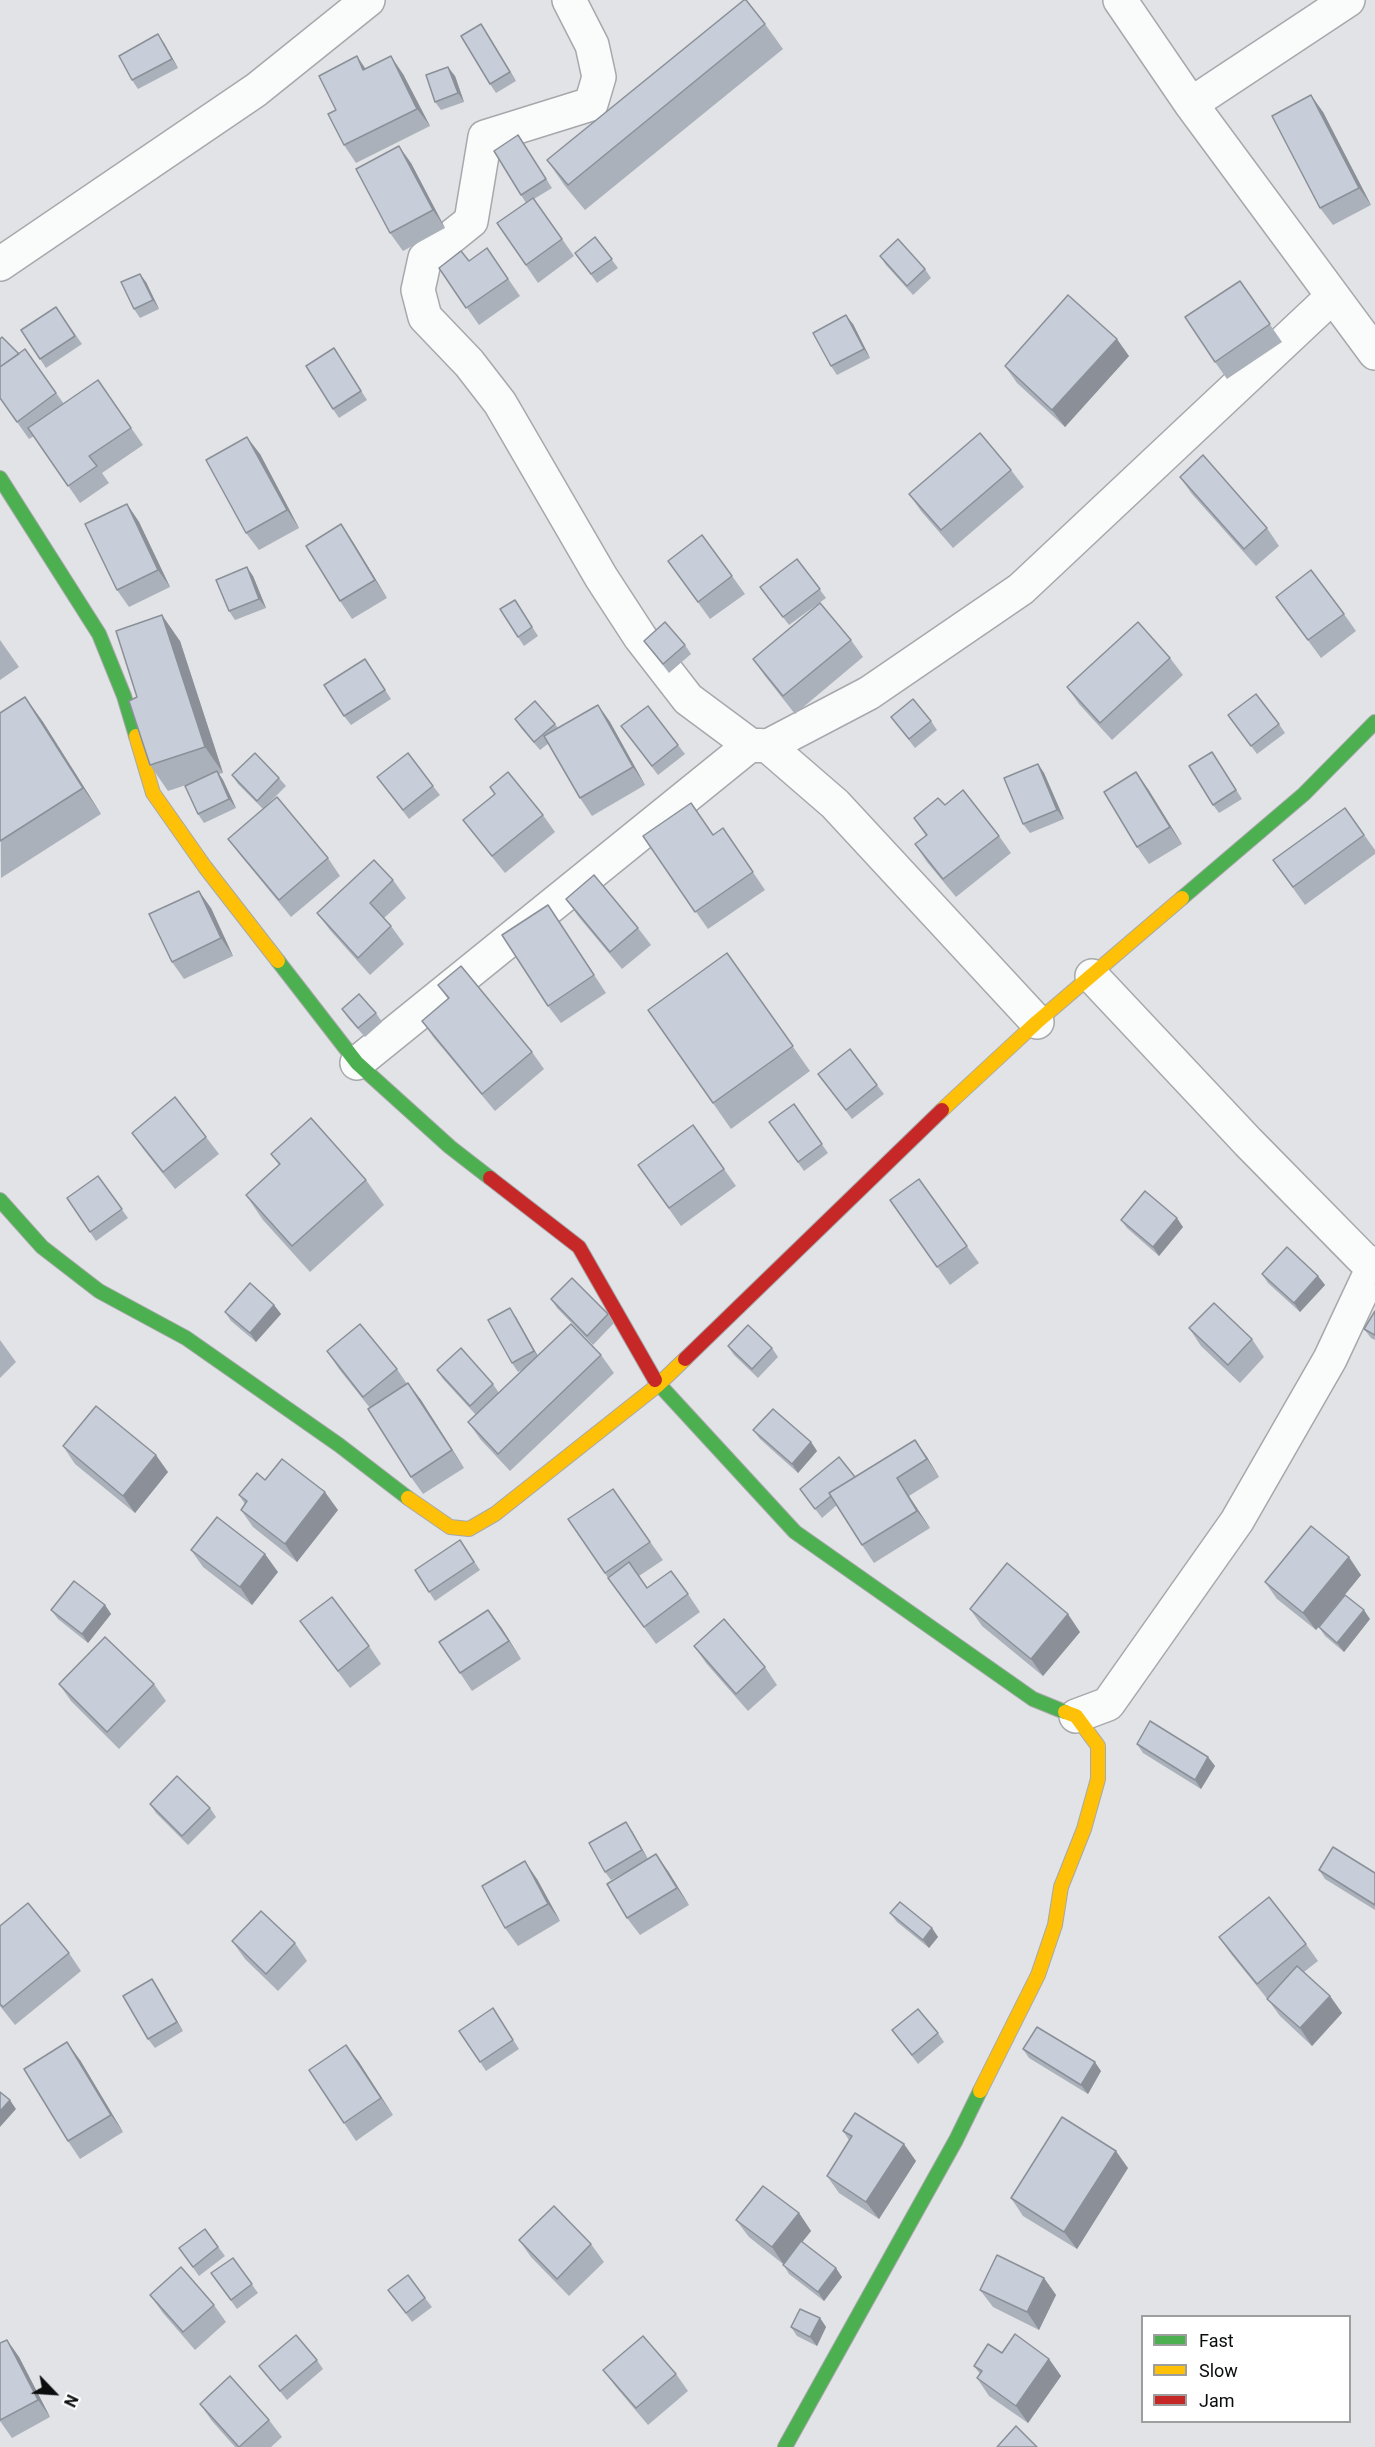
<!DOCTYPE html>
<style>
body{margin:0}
#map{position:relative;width:1375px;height:2447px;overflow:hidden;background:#e1e3e6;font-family:Roboto,sans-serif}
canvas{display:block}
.legend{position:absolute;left:1141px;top:2315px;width:210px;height:108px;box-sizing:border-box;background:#fff;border:2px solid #9d9e9e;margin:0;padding:8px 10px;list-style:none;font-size:18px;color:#0b0c0d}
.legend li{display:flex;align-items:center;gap:12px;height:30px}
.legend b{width:30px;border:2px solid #9d9e9e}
.north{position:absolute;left:24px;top:2363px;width:60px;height:60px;-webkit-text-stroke:4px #fff;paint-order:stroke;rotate:115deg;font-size:16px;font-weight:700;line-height:24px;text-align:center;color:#0b0c0d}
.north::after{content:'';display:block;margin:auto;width:21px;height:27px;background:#0b0c0d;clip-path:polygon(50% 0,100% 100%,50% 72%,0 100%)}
</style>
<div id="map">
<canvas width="1375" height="2447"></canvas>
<ul class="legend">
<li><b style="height:8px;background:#4caf50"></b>Fast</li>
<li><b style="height:8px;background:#ffc107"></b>Slow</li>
<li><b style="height:8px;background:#c62828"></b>Jam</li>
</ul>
<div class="north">N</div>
</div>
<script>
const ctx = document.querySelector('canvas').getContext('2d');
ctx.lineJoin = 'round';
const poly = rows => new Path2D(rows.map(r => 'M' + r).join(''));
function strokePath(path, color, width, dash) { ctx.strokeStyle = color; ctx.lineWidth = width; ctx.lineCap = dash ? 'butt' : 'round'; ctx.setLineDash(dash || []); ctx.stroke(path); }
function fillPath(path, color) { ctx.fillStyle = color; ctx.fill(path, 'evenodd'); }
const street = poly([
 [569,0,592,45,599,77,591,104,485,137,471,221,425,258,418,290,425,317,469,363,500,403,601,577,640,637,688,699,750,745,768,746,835,804,1037,1022],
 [1120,0,1191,104,1375,353],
 [1191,104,1348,0],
 [0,264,256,90,368,0],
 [768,746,869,693,1021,589,1333,296],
 [1092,976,1248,1142,1372,1268],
 [357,1063,750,745],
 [1076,1716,1108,1704,1237,1521,1330,1359,1375,1263]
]);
const fast = poly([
 [0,478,99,634,124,696,136,736],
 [1182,898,1304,794,1375,722],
 [278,961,357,1063,450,1147,490,1178],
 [0,1200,42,1247,99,1291,186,1338,339,1445,408,1498],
 [655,1380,795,1532,1033,1699,1065,1712],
 [785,2447,956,2140,980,2091]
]);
const slow = poly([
 [136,736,153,793,205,867,278,961],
 [942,1110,1037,1022,1182,898],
 [408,1498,450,1527,469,1529,495,1514,658,1385,685,1359],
 [980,2091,1038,1975,1055,1925,1061,1887,1084,1829,1098,1779,1098,1746,1076,1716,1065,1712]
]);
const jam = poly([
 [490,1178,579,1247,655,1380],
 [685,1359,942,1110]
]);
strokePath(street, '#a7a8ab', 36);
strokePath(fast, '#a7a8ab', 16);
strokePath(slow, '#a7a8ab', 16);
strokePath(jam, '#a7a8ab', 16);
strokePath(street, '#fafbfb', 33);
strokePath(fast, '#4caf50', 14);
strokePath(slow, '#ffc107', 14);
strokePath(jam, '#c62828', 14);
fillPath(poly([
 [765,24,783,49,585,210,565,186,547,160],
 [487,33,516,81,496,93,490,84],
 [164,43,178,68,138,89,132,80],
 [366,69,403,74,430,126,356,163,344,145,336,110],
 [455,76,464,102,441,110,435,102],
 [1323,112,1371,205,1333,225,1320,208],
 [518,135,552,188,534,199,574,256,538,283,497,223,526,203,521,195],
 [411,163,445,228,403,251,390,233],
 [595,237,618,268,597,283,575,253],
 [487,248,520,296,479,325,439,268,469,261],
 [880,256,925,269,931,278,913,295,886,265],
 [1240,281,1282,342,1227,379,1215,362],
 [146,282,159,309,140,318,134,309],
 [56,307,82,344,46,368,21,330],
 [853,324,870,358,837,375,831,366],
 [334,348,367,400,339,418,333,409],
 [25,349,64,404,98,380,143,445,102,473,109,483,80,503,34,436,29,439,0,398,19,354],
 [1129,356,1065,427,1017,383,1005,366],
 [260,454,299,528,259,550,246,533],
 [1011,470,1024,487,953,548,921,511,909,494],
 [1180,477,1267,528,1279,546,1256,566,1192,494],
 [127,504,139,522,170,587,129,607,117,590],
 [353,542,387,598,352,619,340,601],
 [797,559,826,598,789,625,760,587],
 [668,561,732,576,745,594,710,619],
 [253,576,266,608,235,620,229,611],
 [1276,597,1344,614,1356,631,1321,658],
 [515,600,538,636,524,646,518,637],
 [0,640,19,667,0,680],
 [851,640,863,657,795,714,765,676,753,659],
 [180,641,223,773,219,774,223,780,236,808,204,823,198,814,192,783,168,791,150,765,137,697],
 [644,641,685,645,691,654,669,673],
 [1170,658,1183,675,1112,740,1079,704,1067,687],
 [365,659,391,699,351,725,344,716],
 [25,697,43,722,101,814,1,878,0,713],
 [598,705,610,722,645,785,592,816,580,798,549,743,540,750,521,728,515,719,555,724,558,728],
 [1228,715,1279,724,1285,733,1257,754],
 [891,717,931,721,937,730,915,748],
 [621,726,678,745,685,754,658,775],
 [1218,761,1242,799,1219,813,1213,805],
 [1038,764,1044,773,1064,819,1030,833,1023,824],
 [232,775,279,778,286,786,264,808,328,858,340,876,291,917,241,856,228,839,263,809,238,784],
 [377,777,433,786,440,795,409,819],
 [490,787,543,815,555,832,505,873,476,837,463,820,495,794],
 [1148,789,1182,844,1149,864,1137,847],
 [945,805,999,836,1011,853,956,897,927,862,915,844,926,836,914,818],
 [1345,808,1375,850,1375,854,1305,905,1273,860],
 [723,828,765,890,708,929,643,836,713,835],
 [393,880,406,898,384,918,391,926,404,944,370,975,330,930,317,913],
 [566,899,638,928,651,945,622,969,578,916],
 [211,908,233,956,184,979,172,962],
 [560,923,606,993,561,1023,548,1006],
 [727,953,810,1071,731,1129,648,1010],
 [438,985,532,1052,544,1069,495,1111,434,1038,422,1021,448,999],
 [342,1009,376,1013,382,1022,365,1037,348,1018],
 [818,1074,877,1085,884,1094,852,1119],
 [794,1104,828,1153,804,1171,769,1122],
 [693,1125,736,1186,681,1226,638,1165],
 [132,1133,206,1137,219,1154,175,1189,144,1150],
 [271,1154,366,1180,384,1205,310,1272,263,1220,246,1195,279,1165],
 [98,1176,128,1218,96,1241,67,1198],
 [919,1179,979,1263,950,1285,890,1200],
 [1121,1220,1183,1227,1159,1256,1127,1228],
 [1262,1274,1318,1276,1325,1285,1300,1312,1268,1283],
 [551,1299,608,1314,614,1323,593,1345,557,1308],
 [274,1305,281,1314,256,1342,231,1321,225,1312],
 [1375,1311,1375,1340,1371,1338,1364,1329],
 [516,1317,538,1356,601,1355,614,1373,510,1471,481,1440,468,1422,476,1415,443,1379,437,1370,493,1384,499,1393,526,1368,518,1372,512,1363],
 [1189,1328,1252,1339,1264,1357,1240,1383,1201,1346],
 [0,1340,16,1362,0,1378],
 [728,1346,772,1348,778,1357,758,1378,734,1355],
 [327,1351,397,1369,407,1384,408,1383,421,1400,464,1468,423,1494,411,1477,370,1408,339,1369],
 [753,1430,811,1442,817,1451,798,1473,760,1439],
 [63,1446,168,1472,135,1513,75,1464],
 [927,1457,939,1477,909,1496,930,1528,874,1563,862,1545,837,1505,822,1518,800,1489,855,1477],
 [265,1480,338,1510,297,1562,253,1527,241,1510,245,1504,239,1495],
 [613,1489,663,1560,639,1576,647,1588,688,1594,700,1612,656,1644,608,1578,568,1519],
 [460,1540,480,1570,435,1601,415,1570],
 [191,1550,278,1572,252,1605,203,1567],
 [1361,1575,1316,1630,1277,1599,1265,1582],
 [105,1605,111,1614,88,1643,58,1619,51,1610],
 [970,1609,1080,1632,1043,1676,982,1626],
 [1370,1619,1344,1652,1325,1636,1319,1627],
 [300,1621,369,1646,381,1664,350,1688],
 [501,1627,521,1659,472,1691,460,1673],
 [694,1646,765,1667,777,1685,748,1711,706,1663],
 [59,1684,154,1684,166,1701,119,1749,71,1701],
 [1137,1744,1208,1757,1215,1766,1201,1789,1143,1753],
 [150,1804,210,1808,216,1817,188,1845,156,1813],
 [632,1831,648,1859,668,1871,689,1905,640,1935,627,1918,633,1868,611,1880,605,1872],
 [1319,1870,1375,1873,1375,1910,1325,1879],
 [537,1879,560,1921,518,1946,505,1928],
 [890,1913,932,1928,938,1937,929,1948,897,1922],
 [0,1926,69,1953,81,1971,15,2025,0,2006],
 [1219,1937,1306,1944,1318,1961,1304,1972,1330,1996,1342,2013,1312,2046,1280,2016,1269,2001,1231,1954],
 [232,1941,295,1943,307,1961,278,1991,245,1959],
 [152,1979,183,2031,155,2048,148,2039],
 [493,2008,519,2049,486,2071,480,2062],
 [892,2030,938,2033,944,2042,918,2064],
 [346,2045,393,2115,356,2141,344,2123],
 [1023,2049,1101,2071,1088,2094,1029,2058],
 [80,2060,123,2132,80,2159,68,2141],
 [843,2131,916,2161,879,2219,839,2193,827,2176,849,2140],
 [1128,2168,1077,2249,1023,2216,1011,2198],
 [799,2213,811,2231,802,2242,842,2277,824,2301,789,2274,783,2264,749,2237,736,2220],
 [205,2229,225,2256,199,2276,179,2248],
 [519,2240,591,2244,604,2262,569,2296,531,2257],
 [233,2258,258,2293,237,2309,211,2273],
 [1044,2278,1056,2295,1039,2330,993,2307,980,2290],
 [388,2290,425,2298,432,2307,412,2322],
 [150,2295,214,2305,226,2322,195,2350,163,2313],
 [820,2318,826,2327,817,2346,797,2336,791,2327],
 [7,2340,19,2357,50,2417,12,2438,0,2421,0,2343],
 [1049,2359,1061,2376,1028,2423,989,2396,977,2378,980,2374,974,2366],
 [317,2360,323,2369,287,2400,259,2366],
 [603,2370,676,2374,688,2391,648,2425,616,2387],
 [200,2404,269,2420,282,2437,271,2447,235,2447,212,2421]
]), '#abb1bb');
fillPath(poly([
 [481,24,487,33,516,81,510,72],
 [158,34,164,43,178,68,172,59],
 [357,56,369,74,363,70],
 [391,56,403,74,430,126,417,109],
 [448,67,455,76,464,102,458,93],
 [1311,95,1323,112,1371,205,1359,188],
 [399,146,411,163,445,228,433,210],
 [140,274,146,282,159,309,153,300],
 [846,315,853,324,870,358,864,349],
 [1117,339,1129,356,1065,427,1052,410],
 [247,437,260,454,299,528,287,510],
 [127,504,139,522,170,587,158,570],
 [341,524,353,542,387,598,375,580],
 [247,567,253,576,266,608,259,599],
 [162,615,180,641,223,773,205,747],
 [25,697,43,722,101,814,83,788],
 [598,705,610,722,645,785,633,767],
 [1038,764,1044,773,1064,819,1057,810],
 [217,771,223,780,236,808,229,799],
 [1136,772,1148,789,1182,844,1170,827],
 [199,891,211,908,233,956,221,938],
 [1177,1218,1183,1227,1159,1256,1153,1247],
 [1318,1276,1325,1285,1300,1312,1294,1303],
 [274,1305,281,1314,256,1342,250,1333],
 [510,1308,516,1317,540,1360,534,1351],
 [408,1383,421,1400,464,1468,452,1450],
 [915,1440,927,1457,939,1477,927,1459],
 [811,1442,817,1451,798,1473,792,1464],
 [156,1455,168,1472,135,1513,123,1496],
 [897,1478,909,1496,930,1528,917,1511],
 [325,1492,338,1510,297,1562,285,1544],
 [265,1554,278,1572,252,1605,240,1587],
 [1349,1557,1361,1575,1316,1630,1303,1613],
 [105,1605,111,1614,88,1643,82,1634],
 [488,1610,501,1627,521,1659,509,1641],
 [1364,1610,1370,1619,1344,1652,1337,1643],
 [1068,1614,1080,1632,1043,1676,1031,1659],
 [1208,1757,1215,1766,1201,1789,1195,1780],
 [626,1822,632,1831,648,1859,642,1850],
 [656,1854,668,1871,689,1905,677,1888],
 [525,1861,537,1879,560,1921,548,1904],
 [932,1928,938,1937,929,1948,923,1940],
 [152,1979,158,1988,183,2031,177,2022],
 [1330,1996,1342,2013,1312,2046,1300,2028],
 [67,2042,80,2060,123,2132,111,2115],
 [346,2045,359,2062,393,2115,381,2098],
 [1095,2062,1101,2071,1088,2094,1081,2085],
 [10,2100,16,2109,0,2127,0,2111],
 [904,2144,916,2161,879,2219,866,2202],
 [1116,2151,1128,2168,1077,2249,1064,2232],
 [799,2213,811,2231,784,2265,772,2247],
 [836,2268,842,2277,824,2301,818,2292],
 [1044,2278,1056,2295,1039,2330,1027,2312],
 [820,2318,826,2327,817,2346,810,2337],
 [7,2340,19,2357,50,2417,38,2400],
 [1049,2359,1061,2376,1028,2423,1016,2406]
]), '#8b9098');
const building = poly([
 [744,0,746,0,765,24,568,185,547,160,744,0],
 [481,24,510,72,490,84,461,36,481,24],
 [158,34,172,59,132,80,119,56,158,34],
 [357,56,363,70,391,56,417,109,344,145,328,114,336,110,319,76,357,56],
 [448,67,458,93,435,102,426,75,448,67],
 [1311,95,1359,188,1320,208,1272,116,1311,95],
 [518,135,546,179,521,195,494,151,518,135],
 [399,146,433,210,390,233,356,169,399,146],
 [533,198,562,239,526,265,497,223,533,198],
 [595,237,612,259,591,274,575,253,595,237],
 [898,239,925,269,907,286,880,256,898,239],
 [487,248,508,279,466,308,439,268,461,251,469,261,487,248],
 [140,274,153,300,134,309,121,282,140,274],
 [1240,281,1270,324,1215,362,1185,317,1240,281],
 [1068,295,1117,339,1052,410,1005,366,1068,295],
 [56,307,75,336,40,359,21,330,56,307],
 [846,315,864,349,831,366,813,333,846,315],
 [2,337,19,354,0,367,0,339,2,337],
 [334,348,361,391,333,409,306,366,334,348],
 [25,349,56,393,17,422,0,398,0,367,25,349],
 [98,380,131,428,89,456,97,466,68,486,28,428,98,380],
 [980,433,1011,470,941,530,909,494,980,433],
 [247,437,287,510,246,533,206,460,247,437],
 [1203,455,1267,528,1244,549,1180,477,1203,455],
 [127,504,158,570,117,590,85,524,127,504],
 [341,524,375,580,340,601,306,546,341,524],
 [702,535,732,576,698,602,668,561,702,535],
 [797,559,820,589,783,617,760,587,797,559],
 [247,567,259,599,229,611,216,580,247,567],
 [1311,570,1344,614,1308,640,1276,597,1311,570],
 [515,600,532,627,518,637,500,609,515,600],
 [820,603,851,640,783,696,753,659,820,603],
 [162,615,205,747,150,765,129,701,137,697,116,631,162,615],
 [665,622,685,645,663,664,644,641,665,622],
 [1138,622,1170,658,1100,723,1067,687,1138,622],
 [365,659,385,690,344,716,324,685,365,659],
 [1256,694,1279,724,1251,746,1228,715,1256,694],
 [25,697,83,788,0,841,0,713,25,697],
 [913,699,931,721,909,739,891,717,913,699],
 [535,701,555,724,534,742,515,719,535,701],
 [598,705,633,767,580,798,544,736,598,705],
 [648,706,678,745,652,766,621,726,648,706],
 [1212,752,1236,790,1213,805,1189,766,1212,752],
 [255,753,279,778,257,801,232,775,255,753],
 [408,753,433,786,403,810,377,777,408,753],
 [1038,764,1057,810,1023,824,1004,778,1038,764],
 [217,771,229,799,198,814,185,786,217,771],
 [508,772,543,815,492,856,463,820,495,794,490,787,508,772],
 [1136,772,1170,827,1137,847,1104,792,1136,772],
 [963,790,999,836,943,879,915,844,927,835,914,818,938,798,945,805,963,790],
 [277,797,328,858,279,900,228,839,277,797],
 [691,803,713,835,723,828,753,872,695,912,643,836,691,803],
 [1345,808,1364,835,1293,887,1273,860,1345,808],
 [374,860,393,880,370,903,391,926,358,958,317,913,374,860],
 [594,875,638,928,610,952,566,899,594,875],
 [199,891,221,938,172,962,149,914,199,891],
 [548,905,594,975,548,1006,502,935,548,905],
 [727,953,793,1046,713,1103,648,1010,727,953],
 [461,966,532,1052,482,1094,422,1021,449,998,438,985,461,966],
 [359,994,376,1013,358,1028,342,1009,359,994],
 [850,1049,877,1085,846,1110,818,1074,850,1049],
 [175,1097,206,1137,163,1172,132,1133,175,1097],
 [794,1104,822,1144,798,1162,769,1122,794,1104],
 [311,1118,366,1180,292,1246,246,1195,280,1164,271,1154,311,1118],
 [693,1125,724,1169,669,1208,638,1165,693,1125],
 [98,1176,122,1209,90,1232,67,1198,98,1176],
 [919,1179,967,1246,937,1267,890,1200,919,1179],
 [1145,1191,1177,1218,1153,1247,1121,1220,1145,1191],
 [1287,1247,1318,1276,1294,1303,1262,1274,1287,1247],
 [572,1278,608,1314,587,1336,551,1299,572,1278],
 [250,1283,274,1305,250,1333,225,1312,250,1283],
 [1214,1303,1252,1339,1228,1365,1189,1328,1214,1303],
 [510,1308,534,1351,512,1363,488,1320,510,1308],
 [1375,1311,1375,1335,1364,1329,1375,1311],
 [360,1324,397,1369,363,1397,327,1351,360,1324],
 [571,1324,601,1355,498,1454,468,1422,571,1324],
 [748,1325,772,1348,752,1369,728,1346,748,1325],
 [461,1348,493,1384,470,1406,437,1370,461,1348],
 [408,1383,452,1450,411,1477,368,1409,408,1383],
 [96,1406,156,1455,123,1496,63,1446,96,1406],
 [773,1409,811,1442,792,1464,753,1430,773,1409],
 [915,1440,927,1459,897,1478,917,1511,862,1545,829,1493,915,1440],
 [839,1457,855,1477,829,1493,831,1496,815,1509,800,1489,839,1457],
 [282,1459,325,1492,285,1544,241,1510,247,1501,239,1495,257,1473,265,1480,282,1459],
 [613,1489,650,1542,605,1573,568,1519,613,1489],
 [217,1517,265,1554,240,1587,191,1550,217,1517],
 [1311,1526,1349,1557,1303,1613,1265,1582,1311,1526],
 [460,1540,474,1562,429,1592,415,1570,460,1540],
 [629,1562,647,1588,671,1571,688,1594,644,1627,608,1578,629,1562],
 [1007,1563,1068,1614,1031,1659,970,1609,1007,1563],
 [74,1581,105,1605,82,1634,51,1610,74,1581],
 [1345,1595,1364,1610,1337,1643,1319,1627,1345,1595],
 [332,1597,369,1646,338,1671,300,1621,332,1597],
 [488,1610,509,1641,460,1673,439,1642,488,1610],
 [724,1619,765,1667,736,1694,694,1646,724,1619],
 [105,1637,154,1684,107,1732,59,1684,105,1637],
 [1150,1721,1208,1757,1195,1780,1137,1744,1150,1721],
 [177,1776,210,1808,182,1836,150,1804,177,1776],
 [626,1822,642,1850,605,1872,589,1843,626,1822],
 [1333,1847,1375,1873,1375,1905,1319,1870,1333,1847],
 [656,1854,677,1888,627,1918,607,1884,656,1854],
 [525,1861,548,1904,505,1928,482,1886,525,1861],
 [1269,1897,1306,1944,1257,1984,1219,1937,1269,1897],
 [900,1902,932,1928,923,1940,890,1913,900,1902],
 [28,1903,69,1953,3,2007,0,2004,0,1926,28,1903],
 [261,1911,295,1943,266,1974,232,1941,261,1911],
 [1297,1966,1330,1996,1300,2028,1267,1999,1297,1966],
 [152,1979,177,2022,148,2039,123,1996,152,1979],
 [493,2008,513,2040,480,2062,459,2031,493,2008],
 [918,2009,938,2033,912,2055,892,2030,918,2009],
 [1037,2027,1095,2062,1081,2085,1023,2049,1037,2027],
 [67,2042,111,2115,68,2141,24,2069,67,2042],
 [346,2045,381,2098,344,2123,309,2070,346,2045],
 [0,2092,10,2100,0,2111,0,2092],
 [855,2113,904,2144,866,2202,827,2176,852,2136,843,2131,855,2113],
 [1062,2117,1116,2151,1064,2232,1011,2198,1062,2117],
 [763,2186,799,2213,772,2247,736,2220,763,2186],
 [554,2206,591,2244,557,2279,519,2240,554,2206],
 [205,2229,218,2247,193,2267,179,2248,205,2229],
 [801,2241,836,2268,818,2292,783,2265,801,2241],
 [997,2255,1044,2278,1027,2312,980,2290,997,2255],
 [233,2258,252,2284,231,2300,211,2273,233,2258],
 [181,2267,214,2305,183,2332,150,2295,181,2267],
 [408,2275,425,2298,406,2313,388,2290,408,2275],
 [800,2309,820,2318,810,2337,791,2327,800,2309],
 [1015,2334,1049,2359,1016,2406,977,2378,982,2371,974,2366,988,2344,1002,2353,1015,2334],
 [296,2335,317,2360,280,2391,259,2366,296,2335],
 [643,2336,676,2374,636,2408,603,2370,643,2336],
 [7,2340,38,2400,0,2420,0,2343,7,2340],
 [230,2376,269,2420,239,2447,200,2404,230,2376],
 [1016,2426,1037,2447,997,2447,1016,2426]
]);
fillPath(building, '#c7ced9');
strokePath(building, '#8b9098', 1.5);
</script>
